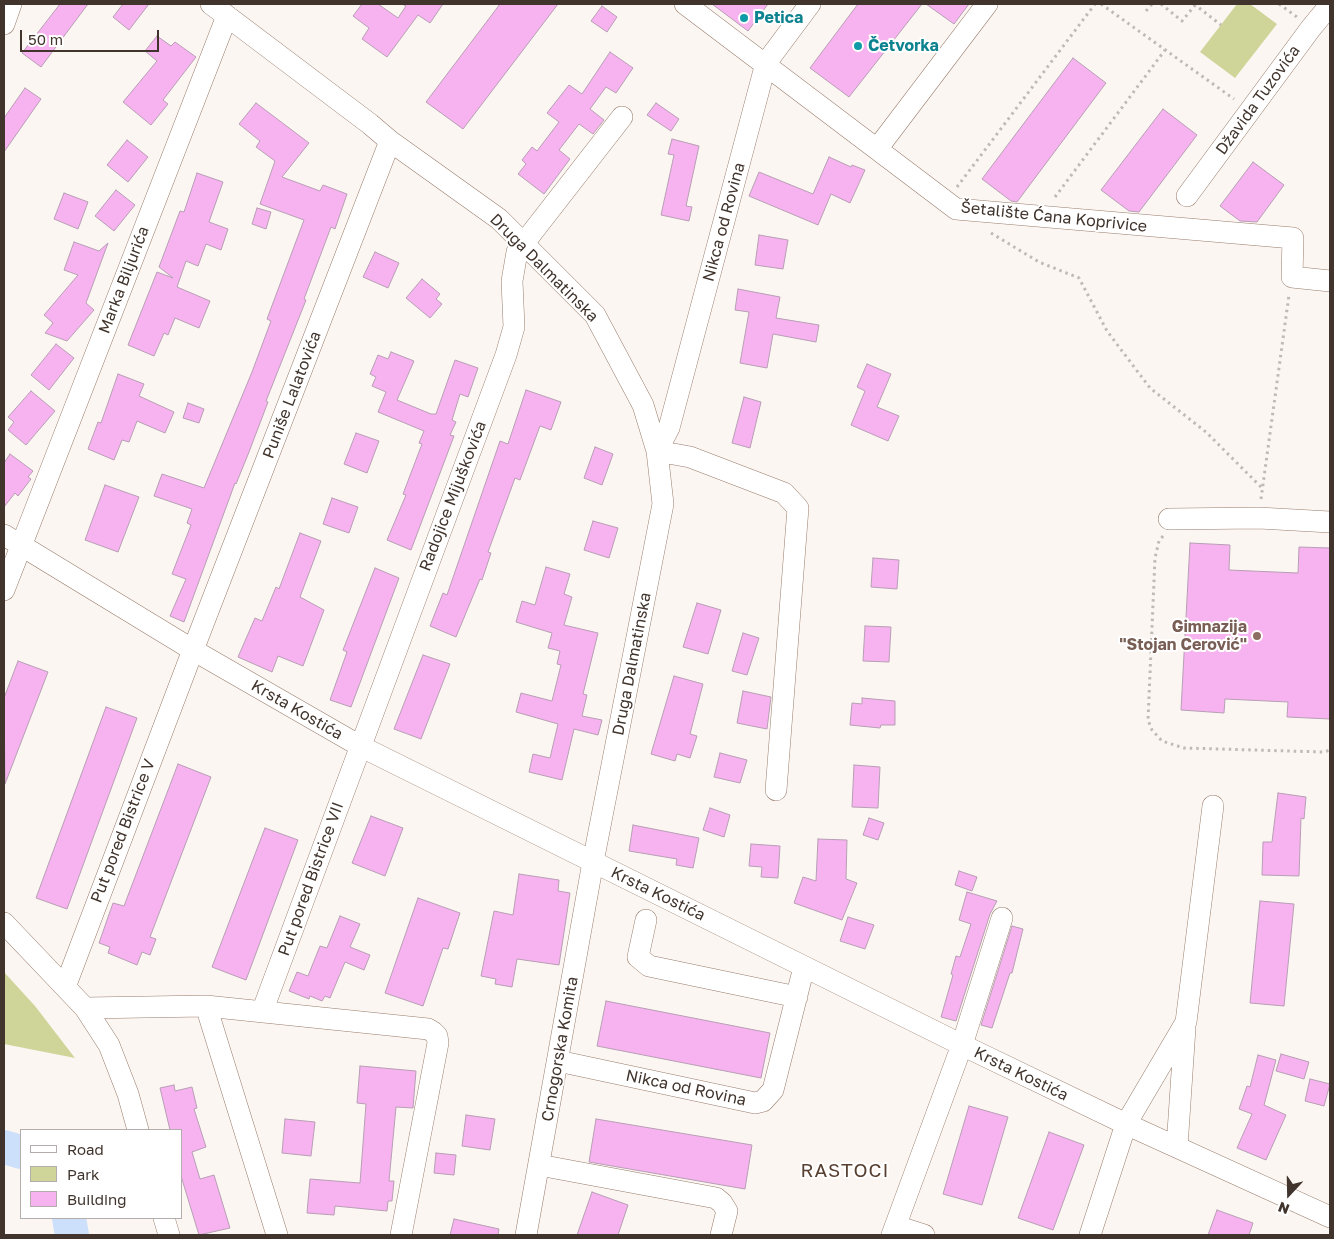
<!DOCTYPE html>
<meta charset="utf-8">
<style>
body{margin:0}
#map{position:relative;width:1334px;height:1239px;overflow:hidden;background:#fcf6f2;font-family:"Golos Text",sans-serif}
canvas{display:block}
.frame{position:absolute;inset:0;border:5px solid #40342d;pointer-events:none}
.legend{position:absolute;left:20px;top:1129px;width:162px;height:90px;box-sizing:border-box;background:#fff;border:1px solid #b3aeab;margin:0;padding:6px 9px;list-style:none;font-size:15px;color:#40342d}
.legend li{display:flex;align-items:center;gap:10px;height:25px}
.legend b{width:25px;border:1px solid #b3aeab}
.north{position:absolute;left:1264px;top:1169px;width:50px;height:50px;-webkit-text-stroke:4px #fff;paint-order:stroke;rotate:201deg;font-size:14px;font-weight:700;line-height:20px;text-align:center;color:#40342d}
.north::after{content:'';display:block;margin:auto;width:18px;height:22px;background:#40342d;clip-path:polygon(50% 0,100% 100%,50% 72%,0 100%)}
.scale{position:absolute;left:20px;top:30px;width:139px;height:22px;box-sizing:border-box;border:2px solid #40342d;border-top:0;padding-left:6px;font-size:15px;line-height:18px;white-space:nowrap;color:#40342d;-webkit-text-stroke:4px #fff;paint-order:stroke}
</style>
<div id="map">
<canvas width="1334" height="1239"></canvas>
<div class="frame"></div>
<ul class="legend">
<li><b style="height:6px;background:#fff"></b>Road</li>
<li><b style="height:14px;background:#cfd599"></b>Park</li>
<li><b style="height:14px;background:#f6b3ef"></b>Building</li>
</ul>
<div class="north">N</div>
<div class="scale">50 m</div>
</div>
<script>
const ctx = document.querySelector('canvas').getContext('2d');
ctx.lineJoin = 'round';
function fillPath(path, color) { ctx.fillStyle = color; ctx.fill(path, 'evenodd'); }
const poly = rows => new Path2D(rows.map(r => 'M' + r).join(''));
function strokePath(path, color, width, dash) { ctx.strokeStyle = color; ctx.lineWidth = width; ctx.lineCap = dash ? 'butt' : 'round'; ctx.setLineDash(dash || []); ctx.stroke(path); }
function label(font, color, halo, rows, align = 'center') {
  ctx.font = font + ' "Golos Text",sans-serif'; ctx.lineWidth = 4; ctx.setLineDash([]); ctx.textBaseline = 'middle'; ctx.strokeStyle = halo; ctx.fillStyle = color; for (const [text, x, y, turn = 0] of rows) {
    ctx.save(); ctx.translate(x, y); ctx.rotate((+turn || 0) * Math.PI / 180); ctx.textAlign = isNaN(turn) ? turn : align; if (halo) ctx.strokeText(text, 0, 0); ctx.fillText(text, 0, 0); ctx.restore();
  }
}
fillPath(poly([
 [1237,4,1250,4,1277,24,1235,78,1200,52],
 [4,972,35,1006,75,1058,4,1044]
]), '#cfd599');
strokePath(poly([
 [4,1147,21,1152],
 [69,1218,72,1235]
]), '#cce0fc', 34);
const building = poly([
 [60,4,88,4,41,67,22,53,60,4],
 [123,4,149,4,129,30,113,17,123,4],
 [362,4,378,4,398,18,406,6,402,4,443,4,430,23,418,15,387,57,362,39,369,28,353,16,362,4],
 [500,4,558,4,463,129,426,102,500,4],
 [712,4,768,4,748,31,712,4],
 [858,4,922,4,849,97,810,68,858,4],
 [926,4,969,4,954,24,926,4],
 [602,6,617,17,607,32,591,21,602,6],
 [157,36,171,46,175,42,196,57,163,100,168,104,151,125,123,102,157,61,145,51,157,36],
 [610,52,633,68,616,93,606,87,590,109,604,120,593,134,579,124,559,150,570,159,544,194,518,174,526,164,522,160,532,147,537,151,559,122,547,113,569,85,582,94,610,52],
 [1073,58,1106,83,1017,202,1011,201,982,179,1073,58],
 [25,88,41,99,4,152,4,118,25,88],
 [256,103,309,143,282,177,320,191,323,185,347,194,335,229,331,227,304,299,306,300,266,401,268,402,249,452,236,484,235,483,184,622,170,616,186,579,172,574,191,525,187,523,192,509,154,496,162,474,204,488,252,372,271,321,267,319,304,220,260,204,275,161,256,147,260,141,239,124,256,103],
 [656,103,679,119,671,131,647,115,656,103],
 [1163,109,1197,135,1139,212,1129,211,1101,190,1163,109],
 [672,139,699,146,686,206,692,207,689,221,661,215,674,155,668,154,672,139],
 [127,140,148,157,128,182,107,165,127,140],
 [829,157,851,167,852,165,865,170,850,203,831,194,818,225,749,196,759,172,813,194,829,157],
 [1253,162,1284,185,1257,222,1240,221,1220,206,1253,162],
 [197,173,223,182,209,222,228,229,221,250,206,244,198,266,186,261,177,287,210,301,199,328,175,318,168,335,164,333,154,356,128,345,157,272,173,278,159,267,180,211,184,212,197,173],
 [116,190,135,205,114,231,95,216,116,190],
 [64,193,88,202,78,229,54,219,64,193],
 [257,208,271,212,266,229,252,224,257,208],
 [759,235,788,240,783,269,755,265,759,235],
 [74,242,99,251,108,243,86,303,94,310,67,341,45,333,53,323,44,315,78,275,64,270,74,242],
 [375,252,399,263,388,288,363,277,375,252],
 [422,279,440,294,436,299,442,304,430,318,406,298,422,279],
 [738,289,780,297,776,318,819,325,816,342,773,334,767,368,740,363,749,312,735,310,738,289],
 [56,344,74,358,49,390,31,375,56,344],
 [391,352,414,361,397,400,431,414,436,414,455,360,478,368,468,397,460,394,452,420,456,422,450,435,454,436,411,550,387,540,406,495,403,494,422,444,419,443,424,431,378,412,386,392,372,386,376,377,370,374,378,355,388,359,391,352],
 [867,364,891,374,877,407,899,416,888,441,851,425,865,391,857,387,867,364],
 [118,374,144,384,139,396,174,412,165,433,137,421,129,442,122,440,114,460,88,449,98,422,101,423,118,374],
 [526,390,561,402,551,430,540,426,520,480,515,478,488,552,491,553,482,580,480,579,456,637,430,626,443,593,447,595,500,441,508,444,526,390],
 [31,391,55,411,26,445,8,430,14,422,8,417,31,391],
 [744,397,761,402,750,448,732,443,744,397],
 [188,403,204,409,199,423,183,418,188,403],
 [356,433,379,441,367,473,344,464,356,433],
 [595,447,613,454,602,485,584,478,595,447],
 [10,454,33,471,28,477,31,479,18,496,15,493,4,507,4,463,10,454],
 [105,485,139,497,118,552,85,540,105,485],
 [332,498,358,507,349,533,323,524,332,498],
 [593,521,618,528,609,558,584,550,593,521],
 [300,533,321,541,300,597,324,610,303,666,278,656,272,672,238,657,255,618,262,621,276,587,279,589,300,533],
 [1190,543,1230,545,1229,570,1298,573,1299,547,1330,548,1330,719,1287,717,1288,702,1225,699,1224,713,1181,710,1190,543],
 [873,558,899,560,897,589,871,587,873,558],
 [546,567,570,574,564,594,572,597,564,625,598,633,583,694,587,695,582,716,602,720,598,735,574,729,562,780,529,772,533,754,550,758,558,724,516,712,521,693,552,701,561,665,557,664,560,651,548,648,552,633,516,622,522,601,535,605,546,567],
 [375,568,399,578,351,707,330,700,347,652,343,650,375,568],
 [697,603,721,610,708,654,683,647,697,603],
 [865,626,891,627,889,662,863,661,865,626],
 [743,633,759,638,747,675,732,671,743,633],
 [423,655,450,664,421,739,394,729,423,655],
 [18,661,48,672,5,784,4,698,18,661],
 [674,676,703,684,690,734,697,736,690,758,677,754,675,761,651,754,674,676],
 [743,691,771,697,767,729,737,723,743,691],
 [862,698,895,701,895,725,881,725,880,728,850,725,852,703,862,704,862,698],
 [106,707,137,718,67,909,36,898,106,707],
 [720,753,747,760,740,783,714,777,720,753],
 [178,764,211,777,150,937,156,939,150,955,142,952,137,965,108,953,110,947,99,943,113,903,124,906,178,764],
 [854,765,880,767,878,808,852,807,854,765],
 [1278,793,1306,797,1304,819,1301,818,1299,876,1262,875,1263,842,1272,842,1278,793],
 [710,808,730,815,724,837,703,830,710,808],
 [371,816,403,828,385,876,352,863,371,816],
 [869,818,884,823,878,840,863,835,869,818],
 [633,825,699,838,693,868,676,865,677,859,629,851,633,825],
 [265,828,298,840,246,980,212,967,265,828],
 [818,839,847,840,846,879,857,883,842,920,794,903,803,877,816,881,818,839],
 [751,844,780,846,778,878,761,877,762,867,749,866,751,844],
 [959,871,977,877,972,891,955,885,959,871],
 [519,874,559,880,558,891,570,893,559,965,517,959,512,987,495,984,496,979,481,976,494,911,513,915,519,874],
 [967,892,997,901,990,914,956,1021,941,1017,953,975,951,974,956,956,960,957,971,924,959,920,967,892],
 [418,898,460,913,448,949,443,948,423,1006,385,993,418,898],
 [1260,901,1294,904,1284,1006,1250,1003,1260,901],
 [340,916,360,924,350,947,370,955,364,970,345,962,330,998,325,996,322,1001,310,996,309,999,289,991,297,972,308,976,320,946,327,948,340,916],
 [848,917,874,925,865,949,840,941,848,917],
 [1012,926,1023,929,1012,973,1010,973,992,1028,981,1025,1012,926],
 [606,1001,770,1033,761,1078,597,1046,606,1001],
 [1281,1054,1309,1062,1304,1079,1276,1071,1281,1054],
 [1258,1055,1276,1060,1264,1105,1286,1115,1266,1160,1237,1148,1252,1114,1239,1109,1247,1086,1250,1087,1258,1055],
 [360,1066,416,1071,413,1108,396,1107,389,1181,394,1181,392,1201,388,1201,387,1211,335,1206,334,1215,307,1213,310,1179,360,1183,366,1104,357,1103,360,1066],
 [1310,1079,1330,1084,1324,1106,1305,1101,1310,1079],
 [174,1085,175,1091,192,1087,197,1108,194,1109,206,1147,192,1152,200,1179,214,1175,230,1228,199,1235,181,1176,181,1130,170,1130,160,1088,174,1085],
 [969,1106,1008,1117,982,1205,943,1194,969,1106],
 [466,1115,495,1119,490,1150,462,1146,466,1115],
 [285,1119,315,1122,311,1156,282,1153,285,1119],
 [596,1119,752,1145,745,1189,589,1162,596,1119],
 [1049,1132,1084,1145,1053,1230,1018,1218,1049,1132],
 [436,1153,456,1155,454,1175,434,1173,436,1153],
 [592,1192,628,1205,618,1235,577,1235,592,1192],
 [1217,1210,1253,1223,1249,1235,1208,1235,1217,1210],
 [454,1219,499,1229,498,1235,450,1235,454,1219]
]);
fillPath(building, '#f6b3ef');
strokePath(building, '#b79eb4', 1);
const minor = poly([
 [211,4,370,124,390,141,499,219,595,315,643,405,657,451,663,504,593,862,526,1235],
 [685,4,956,209,1293,238,1292,277,1330,281],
 [4,24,11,4],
 [877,149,987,4],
 [1187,196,1311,28,1330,5],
 [1169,519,1259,518,1330,522],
 [4,535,193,650,360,746,962,1045,1126,1124,1330,1217],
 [4,590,227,16],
 [776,790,798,508,784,493,690,457,657,451,669,428,766,63,810,4],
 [646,920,638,957,649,966,797,997],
 [4,923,65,987],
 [206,1006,277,1235],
 [85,1008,206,1006,428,1029,433,1032,437,1036,438,1043,401,1235],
 [262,1012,506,355,514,327,512,281,517,252,622,117],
 [558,1061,755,1103,763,1101,773,1090,804,967],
 [138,1130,128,1094,109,1045,85,1008,65,987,193,650,390,141],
 [1177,1147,1185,1028],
 [539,1165,716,1198,722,1203,727,1211,721,1235],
 [164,1218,169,1235],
 [896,1226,924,1235],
 [892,1235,962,1045,1002,918],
 [1090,1235,1126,1124,1186,1022,1213,806]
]);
strokePath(minor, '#987d6c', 22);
strokePath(poly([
 [1101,4,1234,99],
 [1161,4,1182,21,1196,4],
 [1194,4,1221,25],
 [1279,4,1297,17],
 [1146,11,1152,4],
 [957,187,1095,4],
 [1055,197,1165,50],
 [991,233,1039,262,1079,278,1107,331,1150,388,1206,432,1263,489],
 [1261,499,1289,295],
 [1163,536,1159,541,1155,558,1148,720,1152,730,1162,741,1184,748,1324,752,1330,750]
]), '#c0b9b4', 3, [2.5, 4]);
strokePath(minor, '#fff', 21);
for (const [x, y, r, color] of [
 [744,18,5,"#0f9aa8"],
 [858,46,5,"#0f9aa8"],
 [1257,636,5,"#8d6e63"]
]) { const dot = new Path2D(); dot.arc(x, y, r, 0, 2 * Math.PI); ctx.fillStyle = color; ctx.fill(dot); strokePath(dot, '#fff', 2); }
label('bold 16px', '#0d838f', '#fff', [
 ["Petica",754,18],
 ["Četvorka",868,46]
], 'left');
label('16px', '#40342d', '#fff', [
 ["Džavida Tuzovića",1258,100,-54],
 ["Šetalište Ćana Koprivice",1054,217,6],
 ["Nikca od Rovina",724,222,-75],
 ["Druga Dalmatinska",544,268,45],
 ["Marka Biljurića",124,280,-69],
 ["Puniše Lalatovića",292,395,-69],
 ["Radojice Mijuškovića",453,496,-69],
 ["Druga Dalmatinska",632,664,-79],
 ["Krsta Kostića",297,710,30],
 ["Put pored Bistrice V",123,831,-69],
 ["Put pored Bistrice VII",311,879,-70],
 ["Krsta Kostića",658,894,26],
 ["Crnogorska Komita",560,1049,-80],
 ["Krsta Kostića",1021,1074,26],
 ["Nikca od Rovina",686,1088,12]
]);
label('bold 16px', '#785e54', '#fff', [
 ["Gimnazija",1247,627],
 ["\"Stojan Cerović\"",1247,645]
], 'right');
ctx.letterSpacing = '1px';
label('19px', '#584031', '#fff', [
 ["RASTOCI",845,1171]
]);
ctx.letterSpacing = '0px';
</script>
